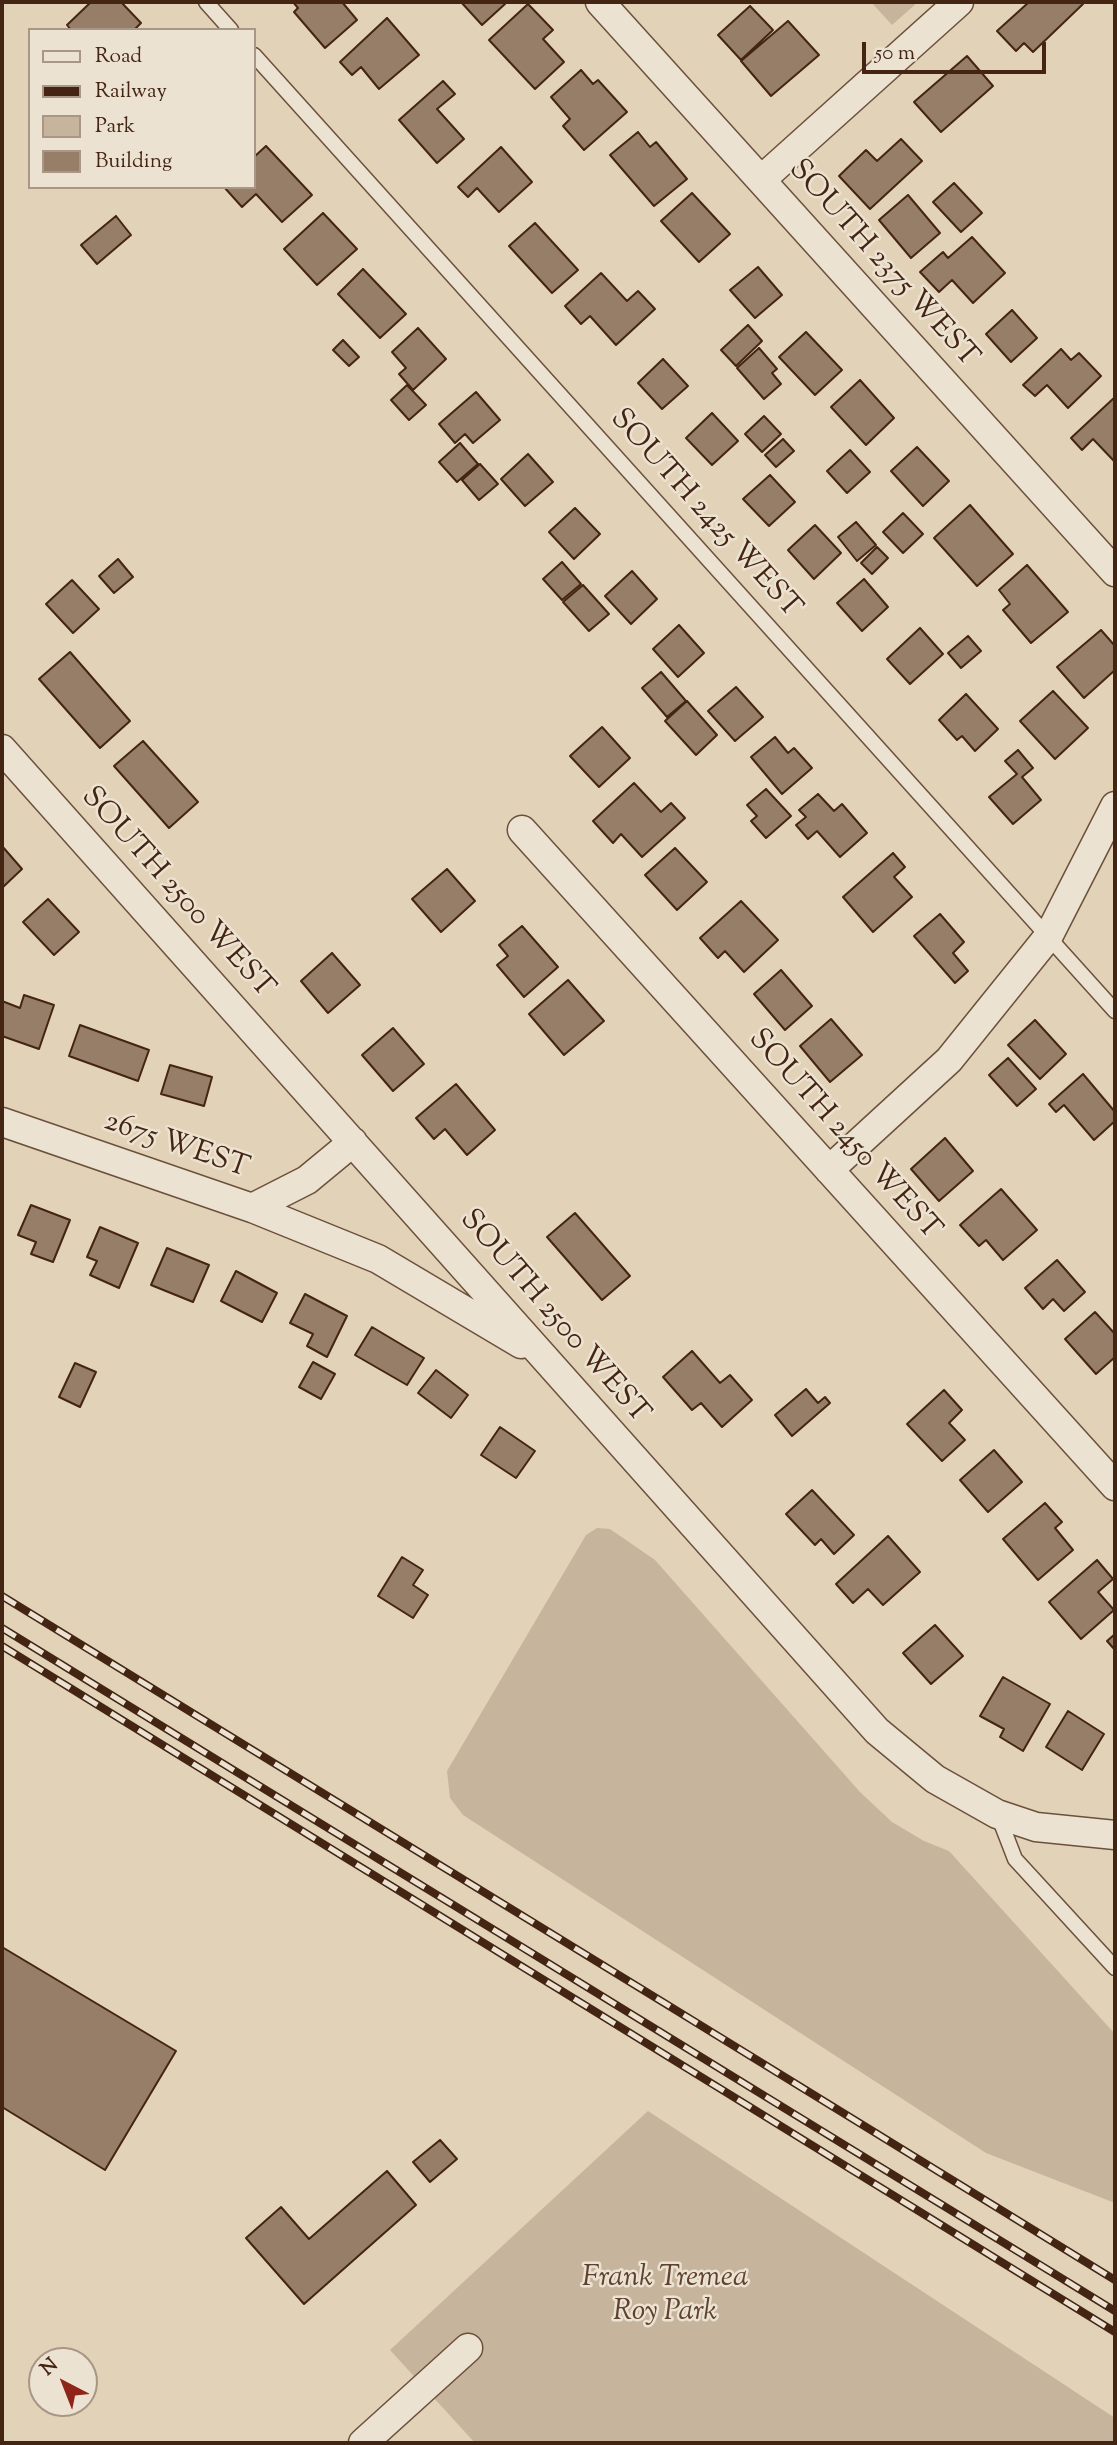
<!DOCTYPE html>
<style>
body{margin:0}
#map{position:relative;width:1117px;height:2445px;overflow:hidden;background:#e2d2b8;font-family:"Sorts Mill Goudy",serif}
canvas{display:block}
.frame{position:absolute;inset:0;border:4px solid #442412;pointer-events:none}
.legend{position:absolute;left:28px;top:28px;width:228px;height:161px;box-sizing:border-box;background:#ece2d1;border:2px solid #a99685;margin:0;padding:9px 12px;list-style:none;font-size:21px;color:#442412}
.legend li{display:flex;align-items:center;gap:14px;height:35px}
.legend b{width:35px;border:2px solid #a99685}
.north{position:absolute;left:28px;top:2347px;width:70px;height:70px;box-sizing:border-box;background:#ece2d1;border:2px solid #a99685;border-radius:50%;rotate:318deg;font-size:19px;font-weight:700;line-height:28px;text-align:center;color:#442412}
.north::after{content:'';display:block;margin:auto;width:24px;height:32px;background:#8f2418;clip-path:polygon(50% 0,100% 100%,50% 72%,0 100%)}
.scale{position:absolute;left:862px;top:42px;width:184px;height:32px;box-sizing:border-box;border:4px solid #442412;border-top:0;padding-left:9px;font-size:21px;line-height:24px;white-space:nowrap;color:#442412;-webkit-text-stroke:5px #ece2d1;paint-order:stroke}
</style>
<div id="map">
<canvas width="1117" height="2445"></canvas>
<div class="frame"></div>
<ul class="legend">
<li><b style="height:9px;background:#ece2d1"></b>Road</li>
<li><b style="height:9px;background:#442412"></b>Railway</li>
<li><b style="height:19px;background:#c7b49c"></b>Park</li>
<li><b style="height:19px;background:#967e68"></b>Building</li>
</ul>
<div class="north">N</div>
<div class="scale">50 m</div>
</div>
<script>
const ctx = document.querySelector('canvas').getContext('2d');
ctx.lineJoin = 'round';
function fillPath(path, color) { ctx.fillStyle = color; ctx.fill(path, 'evenodd'); }
const poly = rows => new Path2D(rows.map(r => 'M' + r).join(''));
function strokePath(path, color, width, dash) { ctx.strokeStyle = color; ctx.lineWidth = width; ctx.lineCap = dash ? 'butt' : 'round'; ctx.setLineDash(dash || []); ctx.stroke(path); }
function label(font, color, halo, rows, align = 'center') {
  ctx.font = font + ' "Sorts Mill Goudy",serif'; ctx.lineWidth = 5; ctx.setLineDash([]); ctx.textBaseline = 'middle'; ctx.strokeStyle = halo; ctx.fillStyle = color; for (const [text, x, y, turn = 0] of rows) {
    ctx.save(); ctx.translate(x, y); ctx.rotate((+turn || 0) * Math.PI / 180); ctx.textAlign = isNaN(turn) ? turn : align; if (halo) ctx.strokeText(text, 0, 0); ctx.fillText(text, 0, 0); ctx.restore();
  }
}
fillPath(poly([
 [871,2,918,2,892,25],
 [597,1528,610,1529,655,1560,860,1792,892,1822,924,1841,949,1851,1115,2034,1115,2203,986,2153,463,1815,450,1798,447,1771,586,1535],
 [648,2111,1115,2418,1115,2443,475,2443,390,2350]
]), '#c7b49c');
const building = poly([
 [91,2,121,2,141,23,134,30,71,30,67,25,91,2],
 [293,2,342,2,357,20,325,48,294,12,298,8,293,2],
 [461,2,503,2,505,4,482,25,461,2],
 [1029,2,1081,2,1083,4,1033,52,1024,43,1016,51,997,31,1029,2],
 [528,4,553,30,543,39,564,62,535,89,489,40,528,4],
 [750,6,773,30,741,60,718,35,750,6],
 [387,18,419,55,379,89,361,67,352,75,340,62,387,18],
 [788,21,819,55,771,96,741,61,788,21],
 [967,56,993,86,941,132,914,102,967,56],
 [581,70,593,84,598,80,627,112,584,150,563,126,570,119,551,97,581,70],
 [443,81,455,94,437,109,464,139,437,163,399,120,443,81],
 [638,132,650,147,656,142,687,179,654,206,610,155,638,132],
 [901,139,922,161,870,209,839,176,866,150,877,161,901,139],
 [266,146,312,195,282,222,256,194,242,207,224,187,254,187,254,157,266,146],
 [501,147,532,182,499,212,477,188,468,197,458,187,501,147],
 [954,183,982,213,961,232,933,202,954,183],
 [692,193,730,234,699,262,661,221,692,193],
 [908,195,940,233,911,258,879,220,908,195],
 [323,213,357,249,317,285,284,249,323,213],
 [116,216,131,235,97,264,81,245,116,216],
 [535,223,578,270,552,293,509,246,535,223],
 [972,237,1005,273,973,303,952,280,939,292,920,272,943,252,948,258,972,237],
 [758,267,782,295,755,318,730,290,758,267],
 [363,269,406,314,380,338,338,294,363,269],
 [601,273,627,301,638,291,655,309,616,345,590,316,581,324,565,306,601,273],
 [1012,310,1037,338,1011,362,986,334,1012,310],
 [748,325,762,341,736,366,721,350,748,325],
 [418,328,446,359,413,390,399,374,406,368,392,352,418,328],
 [806,332,842,370,815,395,779,357,806,332],
 [343,340,359,357,349,366,333,350,343,340],
 [759,348,777,369,772,373,781,384,764,399,737,368,759,348],
 [1061,349,1071,360,1079,353,1101,376,1068,408,1047,385,1035,396,1023,385,1061,349],
 [663,359,688,386,662,409,638,383,663,359],
 [860,380,894,418,866,445,831,407,860,380],
 [407,385,426,405,409,420,391,400,407,385],
 [476,392,500,420,473,443,465,434,455,443,439,424,476,392],
 [1115,397,1115,460,1114,461,1093,439,1082,450,1071,438,1115,397],
 [712,413,738,441,712,465,686,438,712,413],
 [764,416,781,434,762,452,745,434,764,416],
 [783,439,794,451,776,467,765,455,783,439],
 [460,443,478,464,457,482,439,462,460,443],
 [917,447,949,481,923,506,891,471,917,447],
 [850,450,870,472,847,493,827,471,850,450],
 [528,454,553,482,525,506,501,479,528,454],
 [480,464,498,484,479,500,462,480,480,464],
 [770,475,795,502,769,526,743,499,770,475],
 [970,505,1013,554,977,586,934,538,970,505],
 [575,508,600,534,574,559,549,532,575,508],
 [903,513,923,534,903,553,883,532,903,513],
 [856,522,876,545,857,561,838,537,856,522],
 [815,525,841,553,814,579,788,550,815,525],
 [877,547,888,558,872,574,861,563,877,547],
 [118,559,133,577,114,593,99,576,118,559],
 [562,562,581,584,562,600,543,579,562,562],
 [1027,565,1068,612,1031,643,1003,610,1010,604,999,590,1027,565],
 [632,571,657,599,631,624,605,596,632,571],
 [864,579,888,607,862,631,837,603,864,579],
 [72,580,99,609,73,633,46,604,72,580],
 [583,585,609,614,589,631,563,602,583,585],
 [679,625,704,653,678,677,653,649,679,625],
 [920,628,943,654,910,684,887,659,920,628],
 [1101,630,1115,646,1115,670,1084,698,1057,667,1101,630],
 [968,636,981,651,961,668,948,653,968,636],
 [70,652,130,721,100,748,39,679,70,652],
 [661,672,686,701,667,717,642,688,661,672],
 [736,687,763,717,735,741,708,711,736,687],
 [1053,691,1088,728,1055,759,1020,721,1053,691],
 [966,694,998,729,975,751,962,736,957,740,939,720,966,694],
 [687,701,717,735,696,755,665,721,687,701],
 [602,727,630,758,599,787,570,756,602,727],
 [775,737,788,753,794,748,812,768,782,794,751,757,775,737],
 [143,741,198,802,169,828,114,766,143,741],
 [1018,750,1033,768,1022,777,1041,800,1013,824,989,797,1017,774,1005,761,1018,750],
 [634,783,661,812,671,803,685,818,642,857,621,834,613,843,593,821,634,783],
 [766,789,791,816,766,838,751,821,757,816,747,805,766,789],
 [818,794,834,811,842,804,867,833,840,857,817,831,808,839,796,825,806,817,799,810,818,794],
 [2,846,22,869,2,888,2,846],
 [675,848,707,882,677,910,645,875,675,848],
 [893,853,905,867,894,877,912,897,873,932,843,897,893,853],
 [447,869,475,901,441,932,412,899,447,869],
 [48,899,79,932,54,955,23,922,48,899],
 [741,901,778,940,744,972,725,951,718,958,700,938,741,901],
 [940,914,964,942,953,953,968,971,955,983,914,936,940,914],
 [522,926,558,967,524,997,497,965,508,956,499,945,522,926],
 [332,953,360,985,328,1013,301,981,332,953],
 [781,970,812,1006,785,1030,754,994,781,970],
 [568,980,604,1021,564,1055,529,1014,568,980],
 [24,995,54,1005,39,1049,2,1036,2,1001,20,1008,24,995],
 [831,1019,862,1055,830,1082,800,1046,831,1019],
 [1035,1020,1066,1054,1040,1079,1008,1045,1035,1020],
 [80,1025,149,1050,138,1081,69,1056,80,1025],
 [393,1028,424,1064,393,1091,362,1055,393,1028],
 [1008,1058,1036,1089,1017,1106,989,1075,1008,1058],
 [170,1065,212,1077,204,1106,161,1094,170,1065],
 [1083,1074,1115,1112,1115,1121,1094,1140,1064,1105,1056,1112,1049,1104,1083,1074],
 [456,1084,495,1130,467,1155,445,1129,434,1139,416,1118,456,1084],
 [945,1138,973,1171,939,1201,911,1169,945,1138],
 [1001,1189,1037,1230,1003,1260,986,1240,979,1246,960,1225,1001,1189],
 [31,1205,70,1220,53,1262,31,1254,36,1242,18,1235,31,1205],
 [575,1213,630,1276,602,1300,547,1237,575,1213],
 [100,1227,138,1243,119,1288,90,1275,97,1261,87,1257,100,1227],
 [167,1248,209,1265,193,1302,151,1285,167,1248],
 [1057,1260,1085,1292,1064,1311,1053,1299,1043,1309,1025,1288,1057,1260],
 [236,1271,277,1293,262,1322,221,1301,236,1271],
 [305,1294,347,1316,327,1357,307,1346,313,1334,290,1323,305,1294],
 [1095,1312,1115,1334,1115,1357,1096,1374,1065,1339,1095,1312],
 [372,1327,424,1358,407,1385,355,1355,372,1327],
 [692,1351,720,1383,730,1375,752,1400,722,1427,701,1403,692,1410,663,1377,692,1351],
 [313,1362,335,1374,321,1399,299,1387,313,1362],
 [75,1363,96,1372,80,1407,59,1397,75,1363],
 [436,1370,468,1395,451,1418,418,1393,436,1370],
 [806,1389,818,1403,825,1397,830,1403,792,1436,775,1415,806,1389],
 [944,1390,962,1410,949,1423,965,1440,942,1461,907,1424,944,1390],
 [500,1427,535,1451,516,1478,481,1455,500,1427],
 [994,1450,1022,1482,988,1512,960,1480,994,1450],
 [812,1490,854,1535,834,1554,821,1539,815,1545,786,1514,812,1490],
 [1045,1503,1062,1522,1055,1528,1073,1550,1038,1580,1003,1539,1045,1503],
 [888,1536,920,1572,883,1605,868,1589,853,1603,836,1584,888,1536],
 [402,1557,423,1570,413,1585,428,1595,413,1618,378,1596,402,1557],
 [1097,1560,1113,1579,1098,1592,1114,1610,1081,1639,1049,1602,1097,1560],
 [935,1625,963,1656,931,1684,903,1653,935,1625],
 [1115,1634,1115,1650,1107,1641,1115,1634],
 [1003,1677,1050,1704,1023,1751,1000,1737,1004,1729,980,1716,1003,1677],
 [1068,1711,1104,1734,1082,1770,1046,1747,1068,1711],
 [2,1947,176,2051,105,2170,2,2107,2,1947],
 [440,2140,457,2159,430,2182,413,2162,440,2140],
 [387,2171,416,2205,304,2304,246,2238,281,2207,309,2239,387,2171]
]);
fillPath(building, '#967e68');
strokePath(building, '#442412', 2);
const service = poly([
 [206,2,231,30],
 [254,55,1115,1011],
 [998,1815,1015,1859,1115,1968]
]);
const minor = poly([
 [600,2,1115,572],
 [761,180,959,2],
 [2,749,877,1731,935,1779,997,1814,1036,1827,1115,1835],
 [522,830,1115,1486],
 [2,1122,252,1208,307,1180,353,1142],
 [829,1170,949,1060,1048,937,1115,806],
 [252,1208,378,1259,521,1344],
 [363,2443,468,2348]
]);
strokePath(service, '#6c503c', 17);
strokePath(minor, '#6c503c', 31);
strokePath(service, '#ece2d1', 14);
strokePath(minor, '#ece2d1', 28);
const rail = poly([
 [2,1596,1115,2280],
 [2,1628,1115,2311],
 [2,1646,1115,2332]
]);
strokePath(rail, '#442412', 8);
strokePath(rail, '#ece2d1', 5, [16]);
label('30px', '#442412', '#ece2d1', [
 ["SOUTH 2375 WEST",882,265,48],
 ["SOUTH 2425 WEST",704,515,48],
 ["SOUTH 2500 WEST",176,894,48],
 ["SOUTH 2450 WEST",843,1136,48],
 ["2675 WEST",176,1147,19],
 ["SOUTH 2500 WEST",553,1318,49]
]);
label('italic 30px', '#5e412e', '#ece2d1', [
 ["Frank Tremea",665,2280],
 ["Roy Park",665,2314]
]);
</script>
